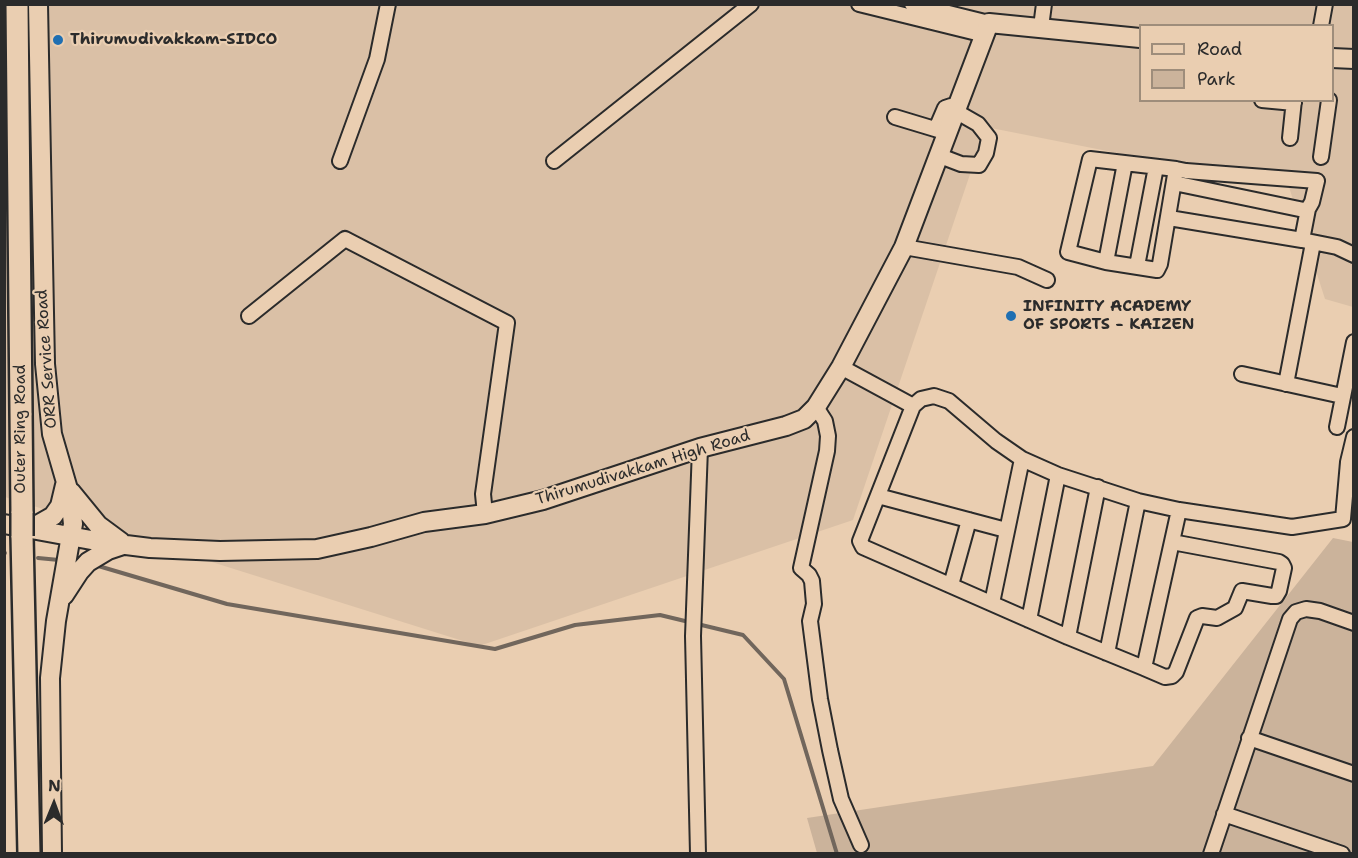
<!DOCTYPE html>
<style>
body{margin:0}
#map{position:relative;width:1358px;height:858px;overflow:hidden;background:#eaceb1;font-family:"Shantell Sans",sans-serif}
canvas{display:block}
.frame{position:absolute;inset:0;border:6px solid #2b2b2b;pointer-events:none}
.legend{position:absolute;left:1139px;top:24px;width:195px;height:78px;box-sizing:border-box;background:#eaceb1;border:2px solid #9e8d7b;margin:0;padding:8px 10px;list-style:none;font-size:18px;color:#2b2b2b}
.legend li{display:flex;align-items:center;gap:12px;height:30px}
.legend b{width:30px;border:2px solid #9e8d7b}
.north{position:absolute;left:24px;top:774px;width:60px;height:60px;-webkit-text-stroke:4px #eaceb1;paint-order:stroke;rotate:1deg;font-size:16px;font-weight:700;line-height:24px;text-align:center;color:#2b2b2b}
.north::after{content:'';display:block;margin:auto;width:21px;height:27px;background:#2b2b2b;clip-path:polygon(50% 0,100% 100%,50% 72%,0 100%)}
</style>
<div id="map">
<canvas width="1358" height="858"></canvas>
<div class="frame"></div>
<ul class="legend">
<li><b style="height:8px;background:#eaceb1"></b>Road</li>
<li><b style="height:16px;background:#cbb39b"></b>Park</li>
</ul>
<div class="north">N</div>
</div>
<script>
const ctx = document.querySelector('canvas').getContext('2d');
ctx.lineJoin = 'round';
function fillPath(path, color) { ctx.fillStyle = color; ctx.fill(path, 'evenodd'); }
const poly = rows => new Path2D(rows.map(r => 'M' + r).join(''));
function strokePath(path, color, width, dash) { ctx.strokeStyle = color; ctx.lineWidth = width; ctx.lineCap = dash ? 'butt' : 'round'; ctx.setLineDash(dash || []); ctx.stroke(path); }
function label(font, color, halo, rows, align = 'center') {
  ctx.font = font + ' "Shantell Sans",sans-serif'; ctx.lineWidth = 4.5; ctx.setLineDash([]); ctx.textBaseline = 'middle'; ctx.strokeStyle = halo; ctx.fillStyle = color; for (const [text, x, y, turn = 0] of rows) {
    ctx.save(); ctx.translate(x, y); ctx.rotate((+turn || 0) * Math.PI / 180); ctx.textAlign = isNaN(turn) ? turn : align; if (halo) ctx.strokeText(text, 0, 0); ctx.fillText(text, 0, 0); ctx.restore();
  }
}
fillPath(poly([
 [5,5,1353,5,1353,307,1325,299,1289,187,986,127,853,520,479,646,5,497],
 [1140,26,1332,26,1332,100,1140,100]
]), '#dac0a6');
fillPath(poly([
 [1333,538,1353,542,1353,853,817,853,807,818,1153,766]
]), '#cbb39b');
strokePath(poly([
 [4,553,5,553],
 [38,558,59,560],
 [95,565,227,604,495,649,575,625,660,615,743,635,784,679,837,854]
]), '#71665c', 4);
const minor = poly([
 [859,4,985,35],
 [912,4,989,23],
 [1321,26,1325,4],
 [1041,27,1044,4],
 [1262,100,1294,103],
 [895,117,948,133],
 [936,129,945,108,951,106,958,108],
 [1290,138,1294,100],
 [940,156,961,164,979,165,986,153,989,138,978,124,957,112],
 [1321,157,1329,100],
 [340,161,377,59,388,4],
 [554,161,751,4],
 [1174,183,1304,210,1308,209,1312,202,1317,181,1186,171,1176,169,1090,159,1068,252,1106,262,1157,270,1160,264,1176,169],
 [1169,218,1302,240,1337,247,1354,255],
 [1302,240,1308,209],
 [904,247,1018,267,1047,280],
 [1106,262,1125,163],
 [1137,266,1156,167],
 [249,316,345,239,507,323,483,494,485,514],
 [841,367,913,406],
 [1242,374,1342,396],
 [1286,384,1313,243],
 [816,407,825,421,828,436,827,451,801,568,809,575,812,581,814,604,810,621,820,699,830,750,841,799,861,845],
 [1337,427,1354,342],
 [878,496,1006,530],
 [1179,510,1144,668,1068,637,863,547,860,541,913,406,921,399,934,396,949,401,996,441,1022,459,1058,475,1138,501,1179,510,1292,527,1343,519,1348,462,1354,437],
 [951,585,969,520],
 [992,603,1022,459],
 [1029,620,1058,475],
 [1068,637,1098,487],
 [1107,653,1138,501],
 [1144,668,1165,677,1172,676,1176,672,1197,618,1202,616,1217,618,1235,608,1242,591,1272,596,1276,596,1279,591,1284,568,1282,564,1279,562,1172,542],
 [1249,738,1354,774],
 [1224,814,1342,854],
 [698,854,693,636,700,448],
 [1211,854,1290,619,1296,612,1306,609,1320,611,1354,623]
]);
const major = poly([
 [38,4,45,364,52,434,70,496,73,524,56,621,50,678,52,854],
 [1332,58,1354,59],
 [71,492,98,525,121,542],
 [4,524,102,542,150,548,220,551,317,549,371,537,424,522,485,514,543,500,700,448,786,426,804,419,816,407,841,367,904,247,989,23,1140,38],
 [30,529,53,516,60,506,65,485],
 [64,595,79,572,88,562,108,550,123,545]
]);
const highway = poly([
 [17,4,22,513],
 [22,536,29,854]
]);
strokePath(minor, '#2b2b2b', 18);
strokePath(major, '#2b2b2b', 22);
strokePath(highway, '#2b2b2b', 26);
strokePath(minor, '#eaceb1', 14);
strokePath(major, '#eaceb1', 18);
strokePath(highway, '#eaceb1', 21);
const highwayBridge = poly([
 [22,536,22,513]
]);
strokePath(highwayBridge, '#2b2b2b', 26, []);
strokePath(highwayBridge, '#eaceb1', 21);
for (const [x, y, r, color] of [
 [58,40,6,"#1f6fb2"],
 [1011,316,6,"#1f6fb2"]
]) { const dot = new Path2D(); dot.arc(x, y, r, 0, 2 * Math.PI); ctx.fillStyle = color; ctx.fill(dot); strokePath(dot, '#eaceb1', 2); }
label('bold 16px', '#2b2b2b', '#eaceb1', [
 ["Thirumudivakkam-SIDCO",70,40],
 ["INFINITY ACADEMY",1023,307],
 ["OF SPORTS - KAIZEN",1023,325]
], 'left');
label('16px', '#2b2b2b', '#eaceb1', [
 ["ORR Service Road",47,359,-94],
 ["Outer Ring Road",21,429,-90],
 ["Thirumudivakkam High Road",643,468,-17]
]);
</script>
